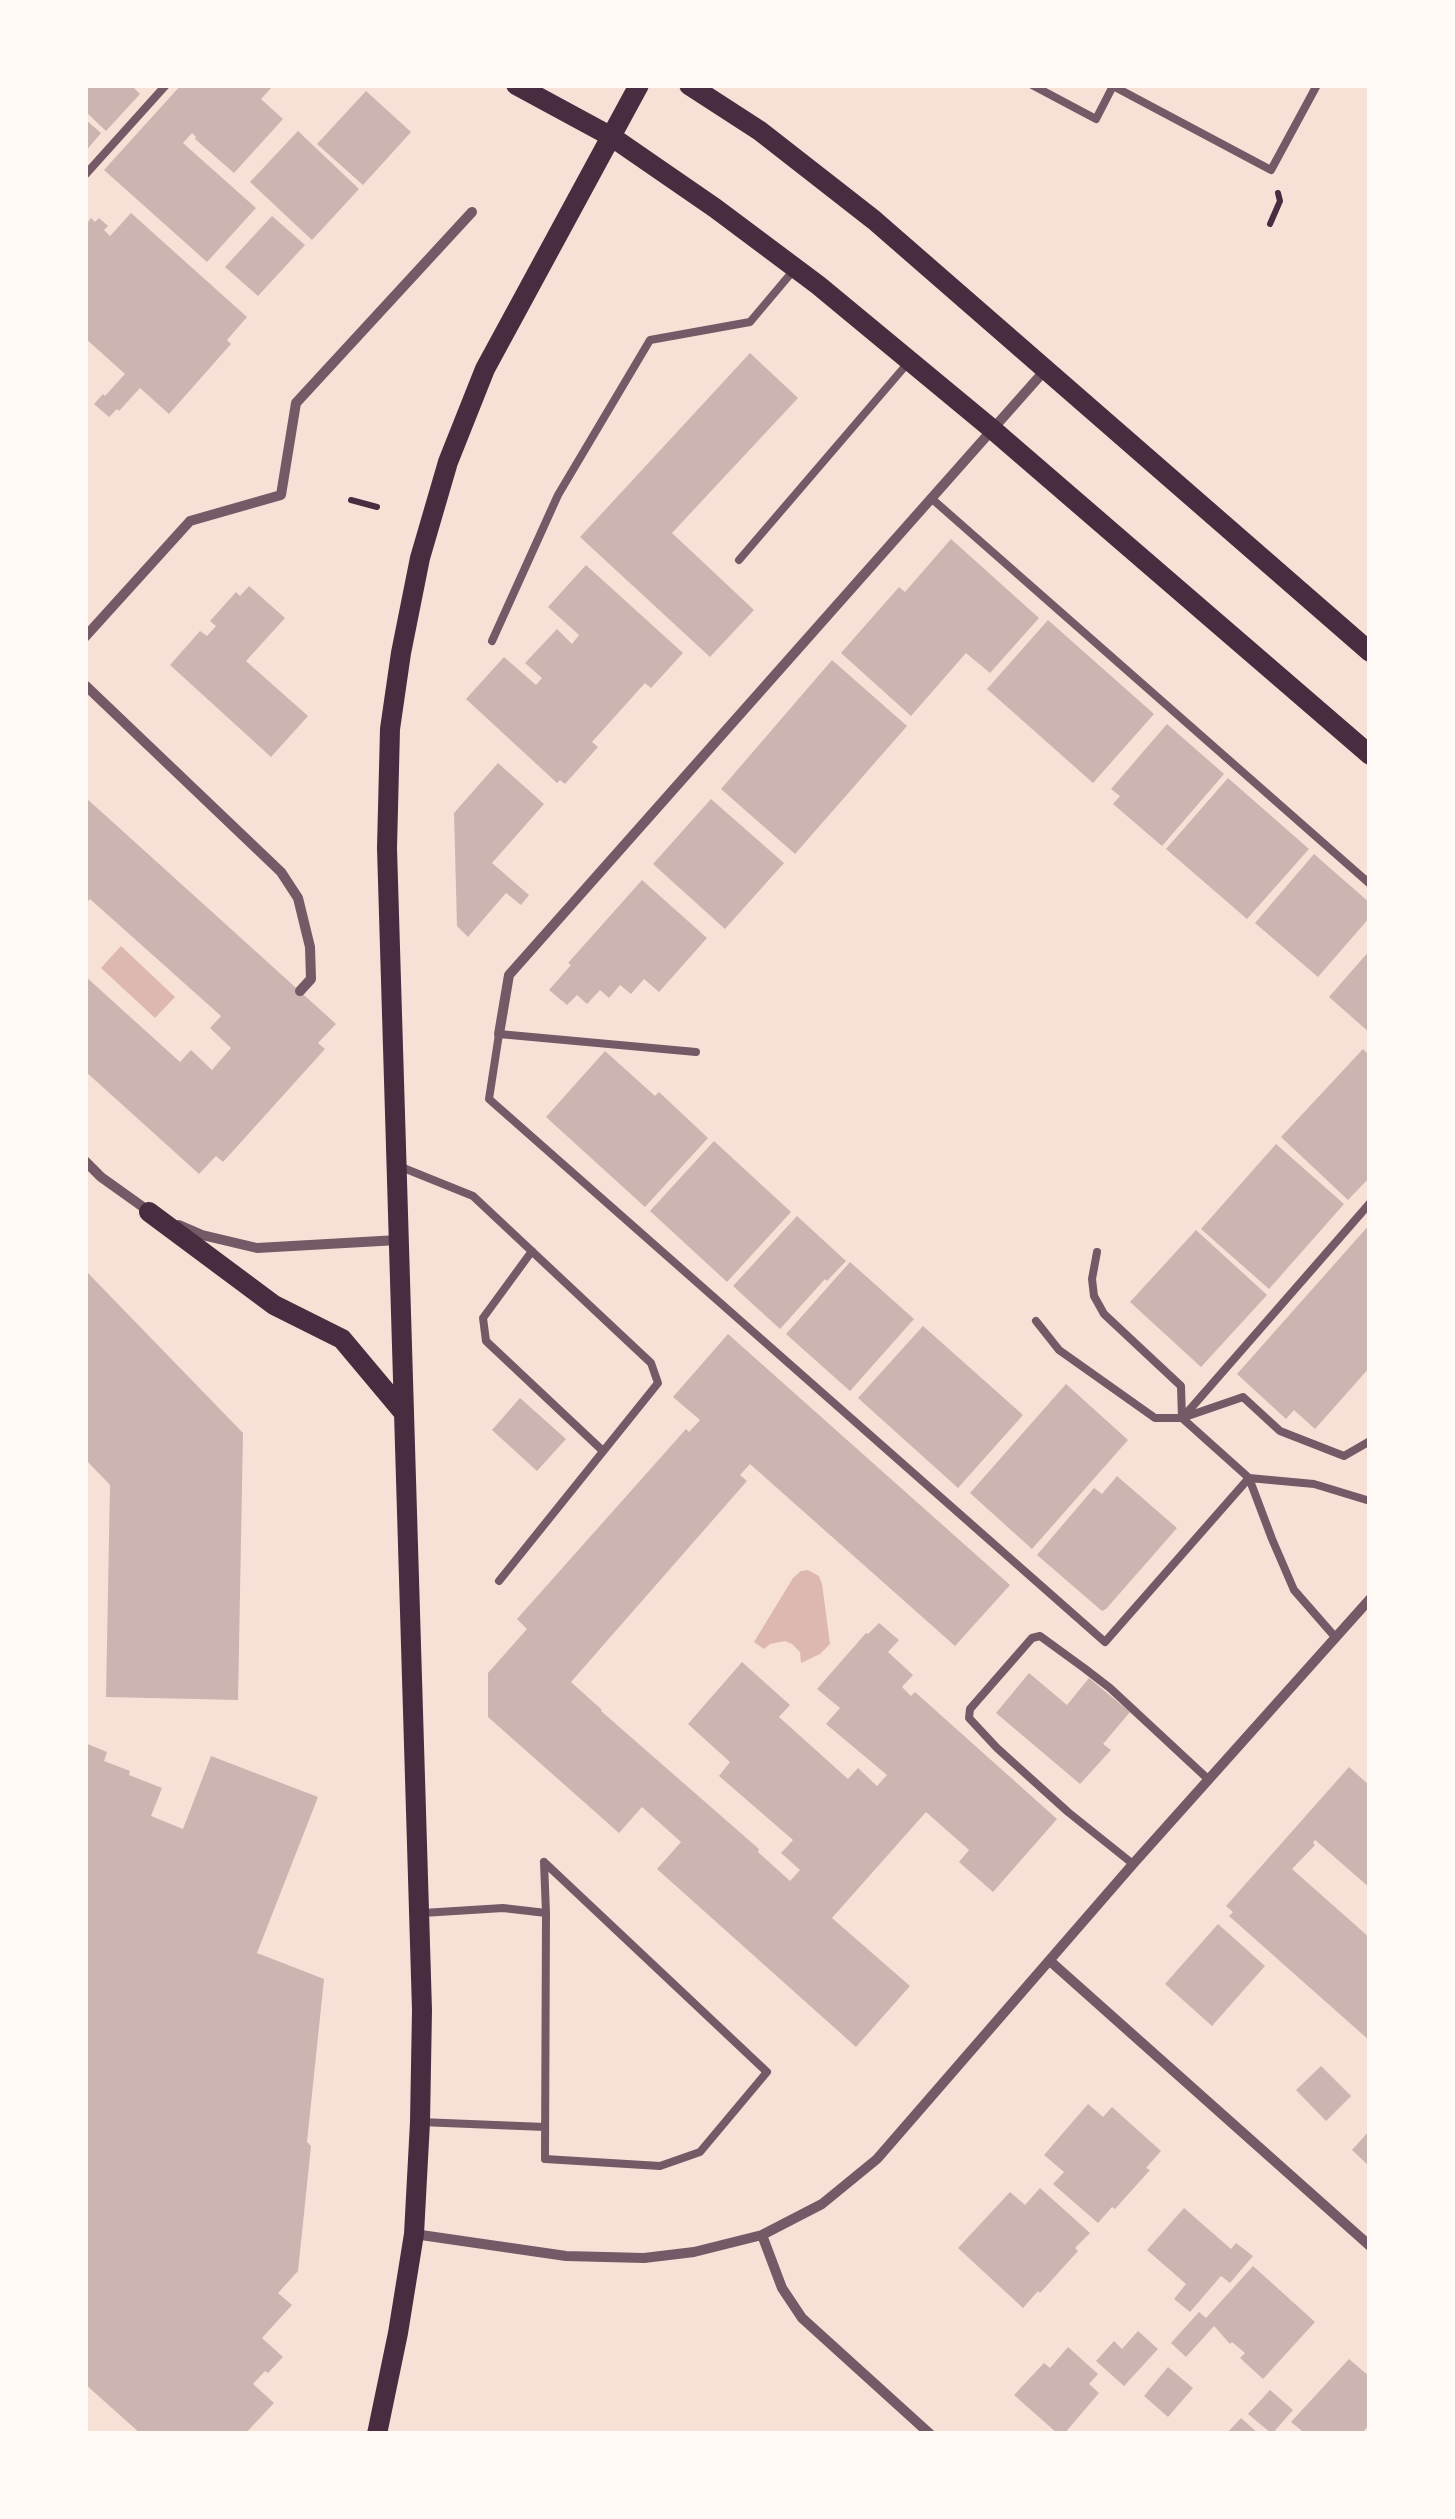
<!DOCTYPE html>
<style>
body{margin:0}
#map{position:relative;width:1455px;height:2519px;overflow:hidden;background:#f7e1d7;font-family:Mulish,sans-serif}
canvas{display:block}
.frame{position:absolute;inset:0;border:88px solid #fffaf5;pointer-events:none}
</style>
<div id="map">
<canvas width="1455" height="2519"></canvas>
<div class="frame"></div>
</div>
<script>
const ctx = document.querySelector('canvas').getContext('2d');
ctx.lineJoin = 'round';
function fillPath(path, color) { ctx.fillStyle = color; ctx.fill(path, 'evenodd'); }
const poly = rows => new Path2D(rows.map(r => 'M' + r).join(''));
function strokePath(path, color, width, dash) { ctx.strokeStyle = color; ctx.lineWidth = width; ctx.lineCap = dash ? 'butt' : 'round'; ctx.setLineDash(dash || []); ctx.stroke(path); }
fillPath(poly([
 [121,946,175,997,155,1018,101,968],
 [808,1570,819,1576,822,1584,830,1644,820,1654,801,1663,800,1652,792,1644,785,1641,770,1644,764,1649,754,1642,793,1578,801,1571]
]), '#dcb8b0');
fillPath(poly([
 [85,85,131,85,140,94,106,131,85,111],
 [181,85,274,85,261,99,283,119,234,173,195,139,196,137,192,133,183,143,256,208,207,262,104,170],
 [366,91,411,132,363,185,317,144],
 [85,119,101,133,85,152],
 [298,131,359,189,312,240,250,182],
 [131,213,247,317,227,340,231,344,169,414,140,388,119,411,117,409,109,417,94,404,103,394,105,396,125,374,85,338,85,226,91,218,95,222,99,218,108,226,104,230,110,236],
 [272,216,305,245,258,296,225,267],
 [750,353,798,398,672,533,754,610,710,657,580,537],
 [951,539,1039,618,990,673,966,653,911,716,841,653,899,587,905,592],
 [586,565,683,653,651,688,645,683,592,742,598,747,565,784,560,780,557,783,466,699,504,657,536,685,542,678,525,663,557,629,572,644,579,635,548,607],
 [249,586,285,618,246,661,308,716,271,757,170,665,200,631,207,636,216,626,210,621,236,592,240,596],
 [1048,620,1154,714,1093,783,987,689],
 [832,660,907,726,795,854,721,789],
 [1167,724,1224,774,1162,846,1113,804,1120,796,1111,789],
 [498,763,544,804,492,863,529,895,521,905,506,893,468,937,457,926,454,813],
 [1228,778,1309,849,1247,919,1166,849],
 [85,797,336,1024,318,1043,325,1049,223,1162,216,1156,199,1174,85,1071,85,976,180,1062,191,1050,212,1070,231,1048,210,1028,221,1016,90,899,85,904],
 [711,799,784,863,725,929,653,864],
 [1314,854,1370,903,1370,917,1318,977,1255,923],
 [642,880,707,938,659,992,644,979,631,994,620,985,609,998,600,990,587,1004,577,995,567,1005,549,990,571,965,568,963],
 [1370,950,1370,1033,1329,997],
 [1363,1049,1370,1056,1370,1177,1348,1200,1281,1137],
 [605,1051,655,1096,659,1092,708,1138,645,1207,546,1117],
 [714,1141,791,1212,727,1282,650,1211],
 [1276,1144,1344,1204,1269,1289,1201,1229],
 [797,1216,846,1261,827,1281,825,1279,780,1329,733,1286],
 [1370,1224,1370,1367,1315,1429,1294,1410,1286,1419,1237,1374],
 [1196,1230,1267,1295,1201,1367,1130,1302],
 [850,1262,914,1319,850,1391,786,1334],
 [85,1270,243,1433,238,1700,106,1697,110,1485,85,1459],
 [923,1326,1023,1415,958,1488,858,1398],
 [728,1334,1010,1585,955,1646,750,1464,740,1475,747,1481,571,1682,602,1710,601,1711,759,1849,758,1852,790,1881,800,1870,781,1853,793,1840,719,1776,730,1762,688,1724,742,1662,790,1705,779,1717,848,1779,858,1768,877,1786,887,1775,826,1724,840,1708,817,1689,866,1633,868,1634,879,1623,899,1640,888,1652,913,1675,902,1687,911,1696,915,1692,1057,1819,993,1892,959,1862,969,1850,926,1812,832,1918,910,1986,856,2047,657,1869,681,1842,642,1807,619,1833,488,1717,488,1673,527,1629,517,1619,686,1429,689,1432,700,1420,673,1397],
 [1066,1384,1128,1440,1032,1549,970,1493],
 [520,1398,566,1439,537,1471,492,1430],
 [1117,1476,1177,1528,1106,1609,1102,1611,1037,1555,1094,1488,1102,1494],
 [1029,1673,1067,1705,1089,1678,1130,1712,1103,1744,1111,1750,1080,1784,996,1713],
 [85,1743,107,1752,104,1761,130,1771,129,1775,162,1788,151,1816,183,1829,211,1756,318,1797,257,1953,324,1979,307,2142,311,2146,298,2271,278,2293,292,2305,262,2338,283,2357,268,2373,265,2371,253,2384,274,2403,245,2434,141,2434,85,2384],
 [1349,1767,1370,1786,1370,1888,1315,1840,1313,1843,1315,1845,1292,1869,1370,1938,1370,2041,1229,1916,1233,1912,1226,1906],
 [1218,1924,1265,1966,1212,2026,1165,1984],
 [1321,2066,1351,2096,1326,2121,1296,2090],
 [1088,2104,1103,2117,1112,2107,1161,2151,1146,2168,1150,2170,1115,2209,1112,2207,1098,2223,1053,2184,1064,2172,1044,2155],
 [1370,2130,1370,2167,1352,2150],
 [1040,2188,1090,2233,1075,2248,1078,2251,1040,2293,1038,2291,1023,2308,958,2248,1010,2192,1025,2205],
 [1184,2208,1231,2249,1236,2243,1253,2256,1230,2283,1221,2276,1190,2312,1174,2299,1186,2284,1147,2250],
 [1253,2266,1315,2322,1263,2379,1240,2358,1245,2353,1232,2342,1230,2344,1214,2326,1186,2357,1171,2343,1199,2312,1206,2318],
 [1138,2331,1158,2349,1124,2386,1096,2361,1114,2341,1122,2349],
 [1068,2347,1098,2374,1089,2384,1099,2393,1064,2434,1058,2434,1014,2395,1044,2363,1050,2368],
 [1349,2359,1370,2377,1370,2424,1361,2434,1299,2434,1302,2431,1291,2422],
 [1168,2367,1193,2388,1168,2417,1144,2396],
 [1270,2390,1293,2410,1272,2434,1248,2414],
 [1241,2418,1259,2434,1226,2434]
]), '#ccb4b1');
strokePath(poly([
 [1270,224,1280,201,1278,193],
 [351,500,377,507]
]), '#4a2c40', 6);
strokePath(poly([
 [1032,85,1096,119,1113,86,1271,170,1317,85],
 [85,175,166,85],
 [931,498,1370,884],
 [739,560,907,364],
 [492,641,558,495,650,340,750,322,793,271],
 [696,1052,499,1034,489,1099,1105,1642,1249,1478],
 [401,1167,473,1196,651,1363,658,1383,499,1581],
 [532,1251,483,1318,486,1341,603,1451],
 [1097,1252,1092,1279,1094,1296,1104,1314,1181,1386,1182,1418,1249,1478,1272,1539,1294,1590,1336,1638],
 [1036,1321,1059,1350,1155,1418,1182,1418,1243,1397,1280,1431,1344,1456,1370,1441],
 [1185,1415,1370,1203],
 [1249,1478,1314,1484,1370,1501],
 [544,1862,767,2072,700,2152,660,2166,545,2159,546,1913,544,1862],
 [1133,1864,1068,1812,997,1748,969,1718,970,1709,1032,1638,1040,1636,1084,1668,1110,1688,1209,1780],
 [423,1913,503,1908,546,1913],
 [420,2122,545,2127]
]), '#755966', 8);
strokePath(poly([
 [85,637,190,521,281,495,296,403,472,212],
 [85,685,281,872,298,898,310,947,311,979,300,991],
 [499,1034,509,975,1046,369],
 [85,1161,101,1177,150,1212],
 [179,1225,202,1235,257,1248,398,1240],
 [1050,1961,1370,2246],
 [414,2234,566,2256,644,2258,694,2252,762,2235,822,2204,877,2159,1133,1864,1370,1599],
 [762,2235,782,2288,802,2318,930,2434]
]), '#755966', 10);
strokePath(poly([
 [516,85,612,137,715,208,818,285,992,429,1370,755],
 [689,85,760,131,874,220,1370,652],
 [149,1212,274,1305,342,1339,404,1413],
 [377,2434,398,2333,414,2234,420,2122,422,2010,387,848,390,729,401,653,420,558,448,462,485,369,639,85]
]), '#4a2c40', 20);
</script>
